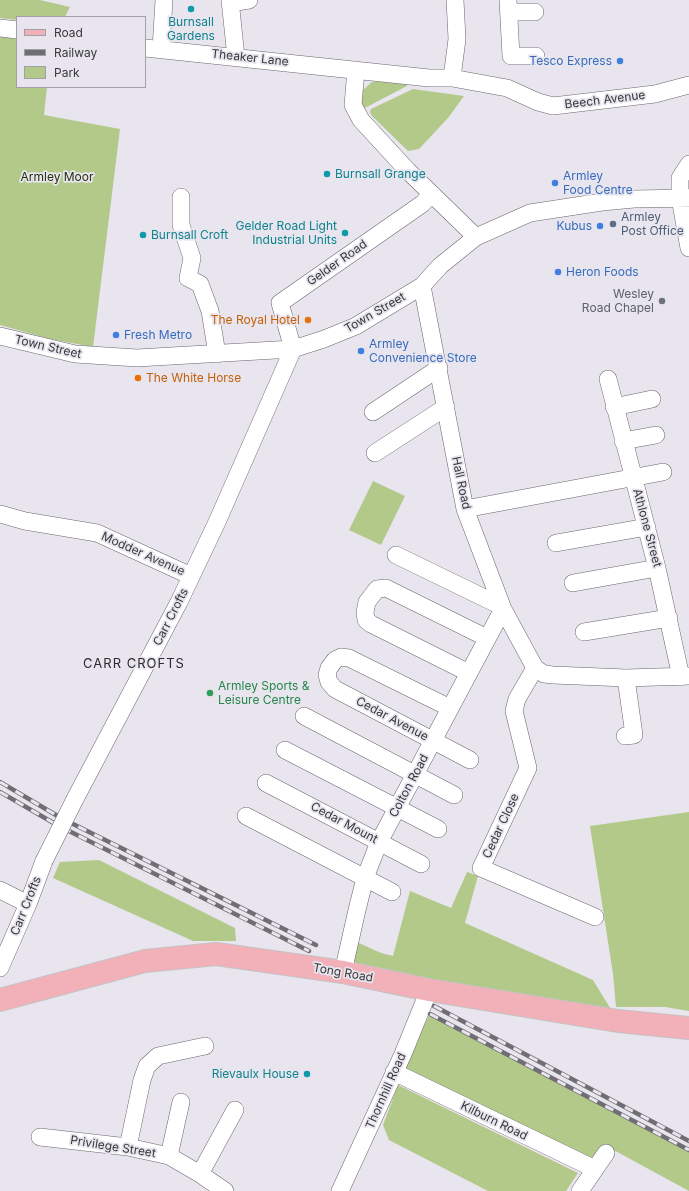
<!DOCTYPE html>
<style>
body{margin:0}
#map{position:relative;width:689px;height:1191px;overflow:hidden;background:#e8e5ee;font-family:Inter,sans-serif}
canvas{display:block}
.legend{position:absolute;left:16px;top:16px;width:130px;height:72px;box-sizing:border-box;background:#e8e5ee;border:1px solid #a2a0a7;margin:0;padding:5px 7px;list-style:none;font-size:12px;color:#39383c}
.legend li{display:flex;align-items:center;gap:8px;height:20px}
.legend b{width:20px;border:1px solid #a2a0a7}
</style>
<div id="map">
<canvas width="689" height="1191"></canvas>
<ul class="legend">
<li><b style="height:5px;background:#f2b0b9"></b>Road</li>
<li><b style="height:5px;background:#706e74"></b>Railway</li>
<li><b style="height:11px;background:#b2c98a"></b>Park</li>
</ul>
</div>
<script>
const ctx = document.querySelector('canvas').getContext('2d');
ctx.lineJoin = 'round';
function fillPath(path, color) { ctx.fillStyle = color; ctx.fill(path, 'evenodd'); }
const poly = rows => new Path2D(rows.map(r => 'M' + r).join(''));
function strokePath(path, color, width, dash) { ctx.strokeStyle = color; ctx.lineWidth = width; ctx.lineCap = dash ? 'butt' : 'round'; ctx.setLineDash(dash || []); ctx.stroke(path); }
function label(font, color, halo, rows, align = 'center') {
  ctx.font = font + ' Inter,sans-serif'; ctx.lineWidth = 3.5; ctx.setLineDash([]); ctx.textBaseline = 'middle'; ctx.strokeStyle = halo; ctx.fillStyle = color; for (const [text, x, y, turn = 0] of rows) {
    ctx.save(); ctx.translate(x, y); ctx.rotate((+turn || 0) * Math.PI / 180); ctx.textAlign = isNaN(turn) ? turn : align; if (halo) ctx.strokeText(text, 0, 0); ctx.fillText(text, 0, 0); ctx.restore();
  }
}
fillPath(poly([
 [0,0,40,0,70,7,65,17,17,17,17,20,0,18],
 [0,34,17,38,17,87,47,87,44,115,120,129,93,347,50,339,0,325],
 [382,81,407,84,407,86,361,110,362,91,372,82],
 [413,89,464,96,448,118,419,149,408,151,372,116,370,112,371,109],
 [373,481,405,496,381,545,349,530],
 [689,812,689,1011,665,1007,616,1007,613,974,590,826],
 [99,860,235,928,236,941,193,941,53,878,60,862],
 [467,872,478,876,465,923,593,980,618,1021,343,972,350,939,381,953,393,956,410,891,451,908],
 [430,1014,689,1150,689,1191,610,1148,595,1169,394,1072,406,1061],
 [398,1085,578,1173,566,1191,488,1191,389,1140,383,1125]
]), '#b2c98a');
const minor = poly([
 [230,0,236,57],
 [508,0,511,56,536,56],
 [230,3,249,0],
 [509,12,535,12],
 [0,28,17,30],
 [145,48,429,78,452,78,507,88,538,102,553,106,655,94,689,85],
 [161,49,164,0],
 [356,70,353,105,361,120,408,171,476,237],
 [452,78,457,39,455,0],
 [689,164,680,178,680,198,689,248],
 [181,197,181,225,192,258,188,278,200,284,210,311,217,354],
 [422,286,465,509,503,609,535,668],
 [0,336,75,354,137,358,293,349,324,339,356,326,422,286,440,266,476,237,530,213,602,202,634,199,689,198],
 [293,349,280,303,422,204,432,194],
 [608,379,657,568,681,677],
 [614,407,652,399],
 [373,412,439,368],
 [623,441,656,435],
 [375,453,446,407],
 [465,509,663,472],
 [0,514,25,521,97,533,191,576],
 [556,543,647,527],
 [396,555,501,606],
 [573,583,657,568],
 [584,632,669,618],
 [535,668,517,699,514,711,528,768,481,868,595,917],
 [535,668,544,674,553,675,626,678,689,676],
 [469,673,371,624,366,620,365,612,367,602,377,589,386,588,487,638],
 [450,708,349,658,341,657,335,660,329,668,327,675,329,682,335,689,470,760],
 [304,716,454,795],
 [625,736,634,735,626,678],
 [285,750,438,829],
 [266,783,421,864],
 [75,799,179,602,217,522,293,349],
 [246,816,392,892],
 [0,890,28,904],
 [0,968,28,904,44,861],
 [343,972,357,910,365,878,379,842,503,609],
 [394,1072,595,1169],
 [40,1137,128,1147,169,1156,200,1174,225,1191],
 [128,1147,142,1080,147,1066,158,1056,205,1046],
 [169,1156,181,1102],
 [200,1174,235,1110],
 [340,1191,403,1054,429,990],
 [580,1191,606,1153]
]);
const major = poly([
 [0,1000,145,961,216,954,343,972,429,990,618,1021,689,1028]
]);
strokePath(minor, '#69666e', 18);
strokePath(major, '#c4c3c4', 24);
strokePath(minor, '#fff', 17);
strokePath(major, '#f2b0b9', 22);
const rail = poly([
 [0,782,61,818,316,945],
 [0,792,57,825,309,951],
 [434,1006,689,1141],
 [430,1014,689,1150]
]);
strokePath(rail, '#706e74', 4.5);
strokePath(rail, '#e8e5ee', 3, [9]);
const minorBridge = poly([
 [44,861,75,799]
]);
strokePath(minorBridge, '#69666e', 18, []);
strokePath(minorBridge, '#fff', 17);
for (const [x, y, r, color] of [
 [191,9,4,"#0f9aa8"],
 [620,61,4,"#3f7fe0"],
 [327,174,4,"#0f9aa8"],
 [555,183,4,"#3f7fe0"],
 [613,224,4,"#5c6f8a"],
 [600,226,4,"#3f7fe0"],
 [345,233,4,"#0f9aa8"],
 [143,235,4,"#0f9aa8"],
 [558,272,4,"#3f7fe0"],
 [662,301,4,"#6b7280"],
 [308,320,4,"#e8710a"],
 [116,335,4,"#3f7fe0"],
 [361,351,4,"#3f7fe0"],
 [138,378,4,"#e8710a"],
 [210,693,4,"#2e9e5b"],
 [307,1074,4,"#0f9aa8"]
]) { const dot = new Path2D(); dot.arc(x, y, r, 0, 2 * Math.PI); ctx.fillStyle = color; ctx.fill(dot); strokePath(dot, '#e8e5ee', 1.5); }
label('12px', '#0d838f', '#e8e5ee', [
 ["Burnsall",191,22,"center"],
 ["Gardens",191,36,"center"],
 ["Burnsall Grange",335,174],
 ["Gelder Road Light",337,226,"right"],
 ["Industrial Units",337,240,"right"],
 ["Burnsall Croft",151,235],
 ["Rievaulx House",299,1074,"right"]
], 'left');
label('12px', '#39383c', '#e8e5ee', [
 ["Theaker Lane",250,58,6],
 ["Beech Avenue",605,100,-7],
 ["Gelder Road",337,263,-35],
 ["Town Street",375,313,-30],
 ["Town Street",48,347,13],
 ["Hall Road",461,483,78],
 ["Athlone Street",647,528,75],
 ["Modder Avenue",143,554,24],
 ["Carr Crofts",171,617,-63],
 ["Cedar Avenue",392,719,28],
 ["Colton Road",409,786,-62],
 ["Cedar Mount",344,823,28],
 ["Cedar Close",501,826,-65],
 ["Carr Crofts",26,906,-68],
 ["Tong Road",343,973,10],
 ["Thornhill Road",386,1091,-66],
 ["Kilburn Road",494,1121,26],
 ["Privilege Street",113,1147,9]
]);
label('12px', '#366cbe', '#e8e5ee', [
 ["Tesco Express",612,61,"right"],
 ["Armley",563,176],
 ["Food Centre",563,190],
 ["Kubus",592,226,"right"],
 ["Heron Foods",566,272],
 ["Fresh Metro",124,335],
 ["Armley",369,344],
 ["Convenience Store",369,358]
], 'left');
label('12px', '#25300c', '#e8e5ee', [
 ["Armley Moor",57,177]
]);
label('12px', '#4e5e75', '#e8e5ee', [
 ["Armley",621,217],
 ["Post Office",621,231]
], 'left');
label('12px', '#5b616d', '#e8e5ee', [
 ["Wesley",654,294],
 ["Road Chapel",654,308]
], 'right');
label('12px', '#c56008', '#e8e5ee', [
 ["The Royal Hotel",300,320],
 ["The White Horse",146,378,"left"]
], 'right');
label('12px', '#27864d', '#e8e5ee', [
 ["Armley Sports &",218,686],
 ["Leisure Centre",218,700]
], 'left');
ctx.letterSpacing = '1px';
label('13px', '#2d2a31', '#e8e5ee', [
 ["CARR CROFTS",134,664]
]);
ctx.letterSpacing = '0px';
</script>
